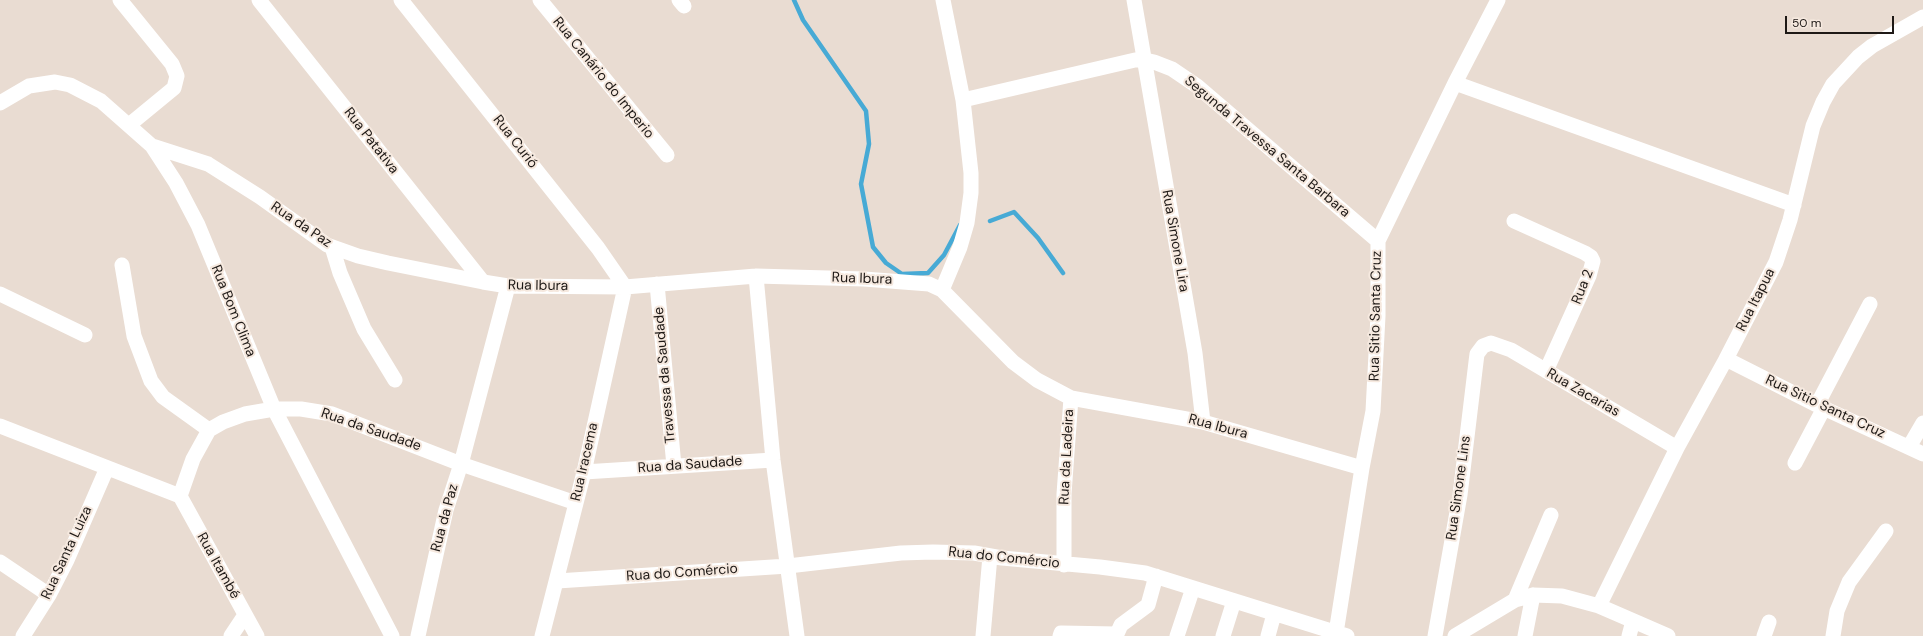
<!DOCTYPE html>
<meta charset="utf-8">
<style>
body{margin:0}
#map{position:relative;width:1923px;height:636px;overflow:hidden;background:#e9dcd2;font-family:"DM Sans",sans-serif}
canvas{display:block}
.scale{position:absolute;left:1785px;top:16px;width:109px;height:18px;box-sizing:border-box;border:2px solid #1e1916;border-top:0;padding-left:5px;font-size:12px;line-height:14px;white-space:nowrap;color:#1e1916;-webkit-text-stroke:3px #f6e9df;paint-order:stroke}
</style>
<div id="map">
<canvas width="1923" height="636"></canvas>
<div class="scale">50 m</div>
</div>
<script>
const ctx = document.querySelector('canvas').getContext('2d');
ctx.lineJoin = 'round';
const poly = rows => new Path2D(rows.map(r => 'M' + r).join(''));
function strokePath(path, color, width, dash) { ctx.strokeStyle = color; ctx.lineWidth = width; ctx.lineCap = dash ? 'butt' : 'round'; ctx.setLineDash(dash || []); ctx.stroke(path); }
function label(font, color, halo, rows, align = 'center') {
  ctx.font = font + ' "DM Sans",sans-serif'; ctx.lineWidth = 4; ctx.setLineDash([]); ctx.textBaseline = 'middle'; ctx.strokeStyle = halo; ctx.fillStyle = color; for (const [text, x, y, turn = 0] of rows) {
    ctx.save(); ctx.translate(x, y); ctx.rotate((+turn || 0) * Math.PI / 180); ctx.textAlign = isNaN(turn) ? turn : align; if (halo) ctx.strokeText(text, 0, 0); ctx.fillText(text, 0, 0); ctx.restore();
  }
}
strokePath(poly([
 [794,0,803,20,866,111,869,144,861,184,873,247,886,263,902,274,928,273,944,255,960,225],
 [990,221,1014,212,1038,238,1063,273]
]), '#47aad5', 4.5);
strokePath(poly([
 [120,0,172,64,177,76,174,88,129,125],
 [259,0,483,282],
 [401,0,598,248,625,287,584,472,542,636],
 [540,0,667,155],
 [679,0,684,6],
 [1134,0,1195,353,1203,422],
 [1455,83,1794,205],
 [963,100,1135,60,1145,60,1154,62,1172,69,1197,86,1378,241],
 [0,103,29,86,55,82,70,85,101,101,152,146,176,183,198,225,274,409,392,636],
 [152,146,208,164,260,197,327,245,358,256,388,263,483,282,508,286,625,287,756,276,864,279,929,284,942,290,1013,362,1037,380,1071,398,1203,422,1362,468],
 [1514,221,1585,253,1591,257,1593,261,1589,276,1546,371],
 [332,247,340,273,364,329,395,380],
 [122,265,134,336,151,381,163,397,209,430],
 [756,276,773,460,797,636],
 [657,284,674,466],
 [942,290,960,247,967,223,971,193,971,173,963,100,943,0],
 [0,294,85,335],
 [1726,359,1817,405,1923,454],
 [1817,405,1870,304],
 [0,426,180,496],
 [1909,447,1923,423],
 [1795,463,1824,408],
 [584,472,773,460],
 [180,496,193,459,209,430,223,422,245,414,274,409,301,409,332,414,461,464,576,503],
 [180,496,257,636],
 [0,562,49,595],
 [1064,565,1064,494,1071,398],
 [557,581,788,566,901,553,933,552,974,553,1002,558,1100,567,1145,573,1347,636],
 [1515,600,1551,515],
 [1599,606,1677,448,1726,359,1776,262,1790,220,1813,126,1823,102,1833,84,1858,57,1872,46,1923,17],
 [1336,633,1362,468,1373,411,1378,316,1378,241,1455,83,1498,0],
 [23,636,49,595,67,560,107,468],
 [231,636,245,615],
 [418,636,446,510,461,464,508,286],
 [983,636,990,556],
 [1060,636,1061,633,1116,634],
 [1116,636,1121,625,1148,605,1156,576],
 [1177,636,1193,588],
 [1223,636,1234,601],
 [1268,636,1274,614],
 [1435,636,1460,495,1476,362,1477,354,1483,346,1491,343,1511,350,1677,448],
 [1455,636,1515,600,1533,595,1562,596,1599,606,1668,636],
 [1525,636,1533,595],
 [1629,636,1633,621],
 [1764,636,1769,622],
 [1833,636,1837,611,1849,582,1886,531]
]), '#fff', 15);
label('14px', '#1e1916', '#f6e9df', [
 ["Rua Canário do Imperio",603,78,51],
 ["Rua Patativa",371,141,52],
 ["Rua Curió",515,142,52],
 ["Segunda Travessa Santa Barbara",1267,147,40],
 ["Rua da Paz",301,225,34],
 ["Rua Simone Lira",1175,241,80],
 ["Rua Ibura",862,279,2],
 ["Rua Ibura",538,286,1],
 ["Rua 2",1583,287,-68],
 ["Rua Itapua",1756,300,-63],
 ["Rua Bom Clima",233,311,68],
 ["Rua Sitio Santa Cruz",1376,316,-89],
 ["Travessa da Saudade",665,375,-95],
 ["Rua Zacarias",1583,393,30],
 ["Rua Sitio Santa Cruz",1825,407,25],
 ["Rua Ibura",1218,427,15],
 ["Rua da Saudade",371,430,19],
 ["Rua da Ladeira",1067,457,-87],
 ["Rua Iracema",585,462,-77],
 ["Rua da Saudade",690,465,-4],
 ["Rua Simone Lins",1459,488,-82],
 ["Rua da Paz",445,518,-75],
 ["Rua Santa Luiza",67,553,-65],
 ["Rua do Comércio",1004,558,6],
 ["Rua Itambé",218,566,61],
 ["Rua do Comércio",682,573,-4]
]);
</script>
